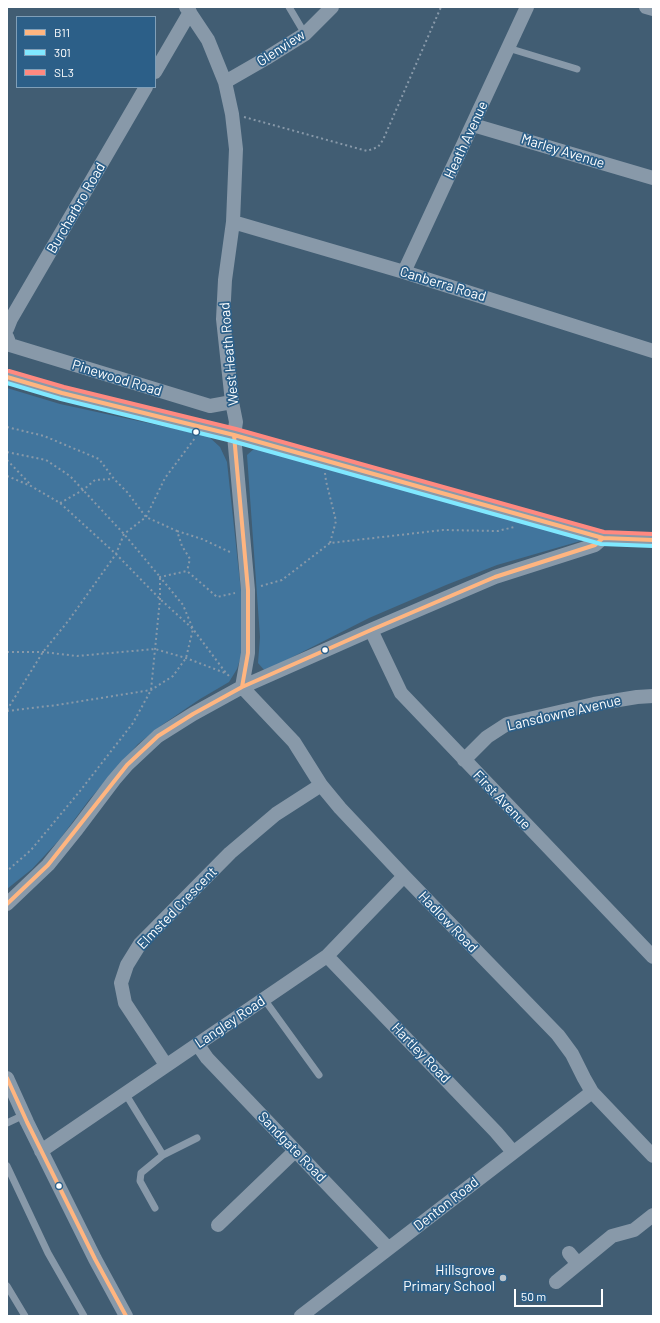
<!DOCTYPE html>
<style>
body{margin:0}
#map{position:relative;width:660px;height:1323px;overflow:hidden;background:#415d73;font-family:Barlow,sans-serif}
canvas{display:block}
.frame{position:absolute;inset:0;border:8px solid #fff;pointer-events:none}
.legend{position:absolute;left:16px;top:16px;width:140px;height:72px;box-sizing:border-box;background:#2c5f88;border:1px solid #809fb8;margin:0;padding:5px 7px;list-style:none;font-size:12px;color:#fff}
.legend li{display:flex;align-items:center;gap:8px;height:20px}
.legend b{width:20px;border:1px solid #809fb8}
.scale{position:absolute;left:514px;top:1289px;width:89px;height:18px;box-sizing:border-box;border:2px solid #fff;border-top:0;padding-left:5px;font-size:12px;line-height:14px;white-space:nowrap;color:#fff;-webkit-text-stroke:3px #2c5f88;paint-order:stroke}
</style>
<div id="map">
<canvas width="660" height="1323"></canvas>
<div class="frame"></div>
<ul class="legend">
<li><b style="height:5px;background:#ffb580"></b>B11</li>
<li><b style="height:5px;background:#80e8ff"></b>301</li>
<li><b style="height:5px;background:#ff8980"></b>SL3</li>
</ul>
<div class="scale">50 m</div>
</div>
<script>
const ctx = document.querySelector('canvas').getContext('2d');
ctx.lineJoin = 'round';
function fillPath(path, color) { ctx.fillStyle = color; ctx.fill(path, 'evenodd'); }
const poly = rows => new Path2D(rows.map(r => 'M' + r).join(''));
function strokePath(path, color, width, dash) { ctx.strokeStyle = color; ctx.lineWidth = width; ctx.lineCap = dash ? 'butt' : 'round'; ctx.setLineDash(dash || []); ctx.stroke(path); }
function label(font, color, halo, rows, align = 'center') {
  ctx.font = font + ' Barlow,sans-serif'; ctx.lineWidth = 3.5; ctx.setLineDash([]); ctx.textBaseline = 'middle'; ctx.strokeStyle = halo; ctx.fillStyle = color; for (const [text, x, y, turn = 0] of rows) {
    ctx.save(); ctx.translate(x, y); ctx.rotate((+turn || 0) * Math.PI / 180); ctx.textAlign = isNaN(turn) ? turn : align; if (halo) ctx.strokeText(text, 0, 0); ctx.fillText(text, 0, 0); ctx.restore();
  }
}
fillPath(poly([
 [7,388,60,404,208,436,220,447,227,462,244,619,241,656,237,669,229,682,200,699,162,725,138,744,89,800,60,839,32,869,7,889],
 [255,448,311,464,584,540,497,565,446,585,369,618,265,671,258,663,260,637,247,455]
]), '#41759d');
strokePath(poly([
 [244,117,367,151,378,147,383,140,441,7],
 [7,427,44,436,99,459,114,479,127,492,146,517,177,531,182,546,190,559,187,571],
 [7,452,46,460,70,476,124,534,160,577,160,599,151,690,133,723,80,791,31,850,7,871],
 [7,460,30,484],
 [325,473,326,481,336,521,330,543],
 [7,476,31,486,60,503,116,554,160,599,193,629,226,673,231,678],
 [60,503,83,490,95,480,113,479],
 [177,531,202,539,232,553],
 [261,586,282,580,330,543,443,530,498,531,514,527],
 [7,652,43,652,77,656,155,649,186,658,225,673],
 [7,710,43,652,69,620,116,554,124,534,146,517,165,478,195,438],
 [7,711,57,705,151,690,173,676,186,658,193,629,183,605,160,577,187,571,217,597,235,593]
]), '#8899a9', 2, [2, 3]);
strokePath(poly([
 [289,7,305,34],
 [508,48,577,69],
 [264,999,319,1075],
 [125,1093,163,1155],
 [7,1123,24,1115],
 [7,1166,48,1253,84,1316],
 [155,1208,140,1181,141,1173,163,1155,197,1138],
 [7,1286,25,1316]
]), '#8899a9', 7);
strokePath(poly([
 [186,7,208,40,225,82,232,114,236,149,233,222,225,280,223,319,232,402,236,422,234,435,248,590,248,653,242,687],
 [646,7,653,9],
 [155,72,190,12],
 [225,82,265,59,305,34,332,7],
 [473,125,653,178],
 [233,222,404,272,653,351],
 [404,272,527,7],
 [7,329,11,319,146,87],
 [7,337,10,345,210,406,232,402],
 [7,377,62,393,234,435,603,538,653,540],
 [371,630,401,693,653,957],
 [242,687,294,742,321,785,340,808,404,876,558,1035,572,1054,584,1078,592,1092,653,1156],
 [464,760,487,737,507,724,594,704,637,697,653,696],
 [7,904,48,865,77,829,114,780,127,765,158,736,193,714,242,687,371,630,495,577,595,545,603,538],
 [327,956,496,1132,513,1152],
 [198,1045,207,1058,388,1248],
 [166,1065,125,1003,121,983,127,965,140,944,230,853,276,814,321,785],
 [7,1078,27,1122,95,1259,126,1316],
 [41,1151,327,956,404,876],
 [218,1225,295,1151],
 [569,1253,578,1264],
 [556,1282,612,1236,634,1230,653,1215],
 [301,1316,592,1092]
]), '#8899a9', 14);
strokePath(poly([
 [7,377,62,393,234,435,603,538,653,540],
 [234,435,248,590,248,653,242,687],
 [7,904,48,865,127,765,158,736,193,714,242,687,371,630,495,577,595,545,603,538],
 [7,1078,27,1122,95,1259,126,1316]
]), '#ffb580', 4);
strokePath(poly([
 [7,383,61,399,232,441,601,544,653,546]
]), '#80e8ff', 4);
strokePath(poly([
 [9,371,64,387,236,429,604,532,653,534]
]), '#ff8980', 4);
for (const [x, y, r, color] of [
 [196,432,3.5,"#fff"],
 [325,650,3.5,"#fff"],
 [59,1186,3.5,"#fff"],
 [503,1278,4,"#bcc6ce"]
]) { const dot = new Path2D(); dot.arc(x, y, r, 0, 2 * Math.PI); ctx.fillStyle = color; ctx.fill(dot); strokePath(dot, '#2c5f88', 1.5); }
label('14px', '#fff', '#2c5f88', [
 ["Glenview",281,48,-33],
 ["Heath Avenue",466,140,-65],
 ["Marley Avenue",563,151,17],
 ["Burcharbro Road",76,208,-60],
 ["Canberra Road",443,284,17],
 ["West Heath Road",229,354,-95],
 ["Pinewood Road",117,378,17],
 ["Lansdowne Avenue",564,713,-13],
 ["First Avenue",502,800,46],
 ["Elmsted Crescent",177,908,-46],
 ["Hadlow Road",448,922,46],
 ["Langley Road",230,1022,-34],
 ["Hartley Road",421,1053,46],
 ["Sandgate Road",292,1147,46],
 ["Denton Road",446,1204,-38]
]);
label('14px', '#fff', '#2c5f88', [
 ["Hillsgrove",495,1270],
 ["Primary School",495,1286]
], 'right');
</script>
